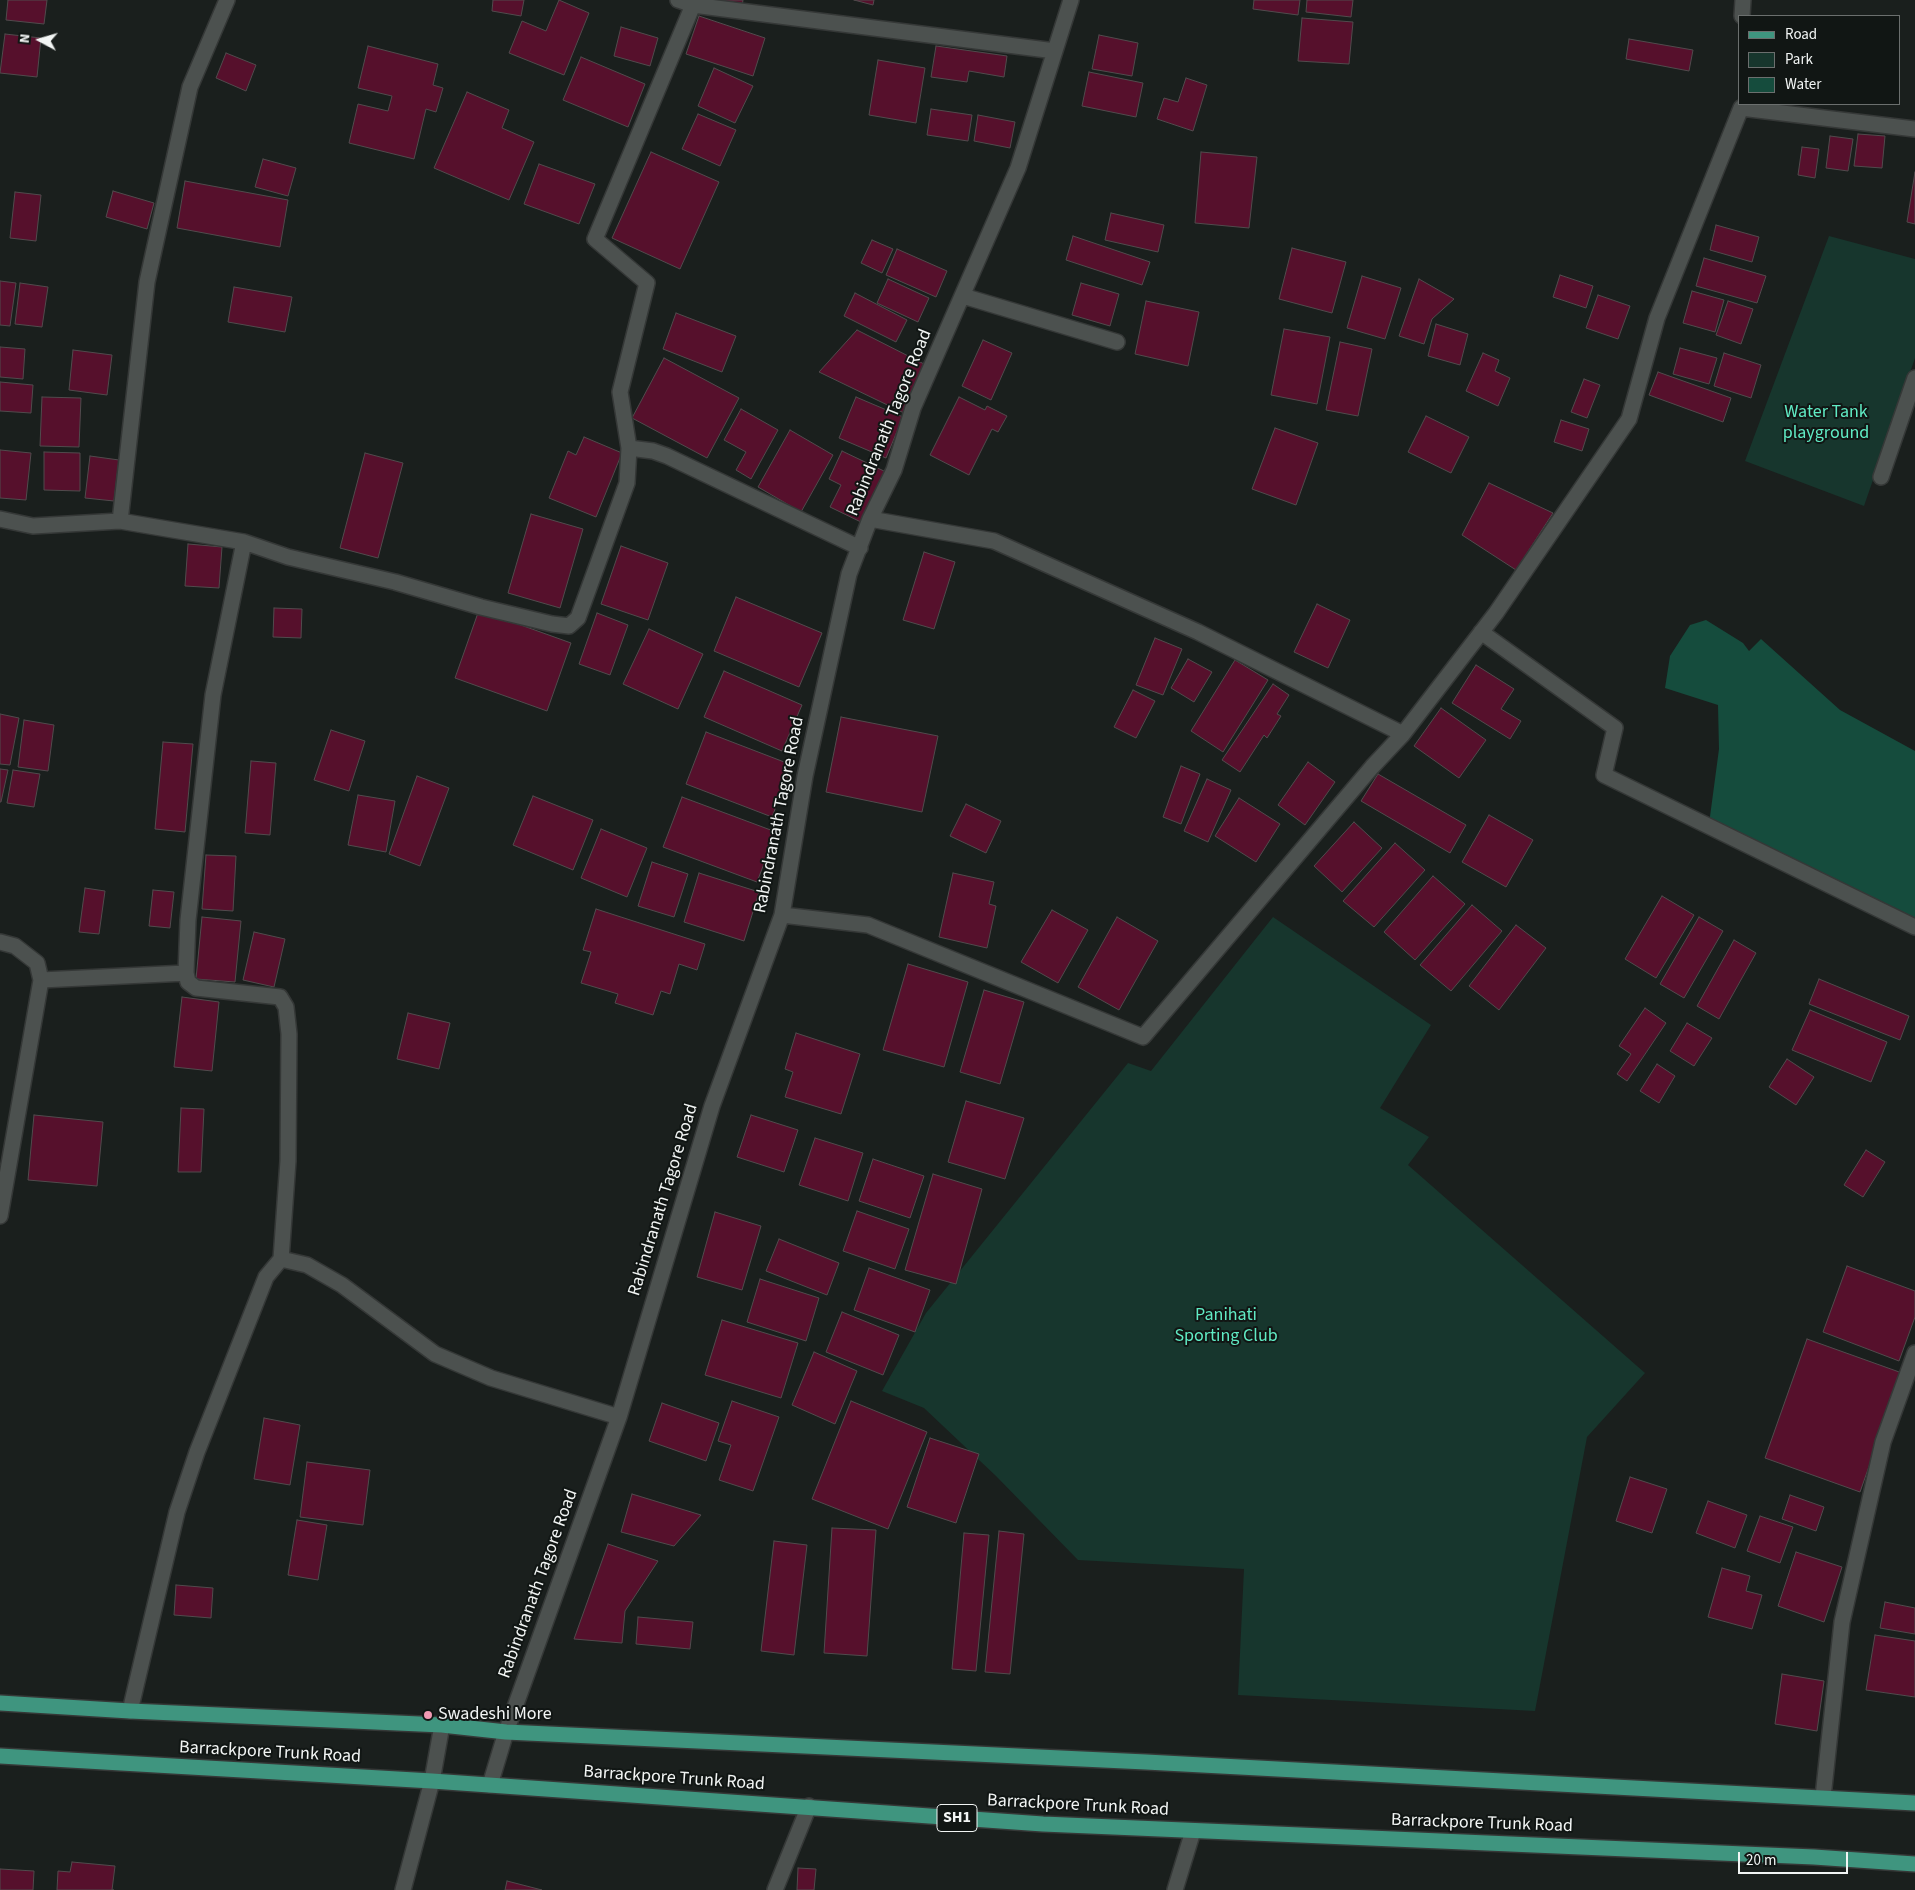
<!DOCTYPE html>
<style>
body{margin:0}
#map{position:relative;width:1915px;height:1890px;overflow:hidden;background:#1a1f1d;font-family:"Source Sans 3",sans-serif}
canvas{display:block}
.legend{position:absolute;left:1738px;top:15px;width:162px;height:90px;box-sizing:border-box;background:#111614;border:1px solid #6b6f6e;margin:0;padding:6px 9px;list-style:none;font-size:15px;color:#f2f5f4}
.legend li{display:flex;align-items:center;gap:10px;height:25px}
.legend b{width:25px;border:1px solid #6b6f6e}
.north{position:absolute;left:15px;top:15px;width:50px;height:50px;-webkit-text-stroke:4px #111614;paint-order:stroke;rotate:276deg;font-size:14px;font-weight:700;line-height:20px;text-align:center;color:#f2f5f4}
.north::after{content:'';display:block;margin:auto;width:18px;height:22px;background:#f2f5f4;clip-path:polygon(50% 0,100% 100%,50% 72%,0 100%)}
.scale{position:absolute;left:1738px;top:1852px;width:110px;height:22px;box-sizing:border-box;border:2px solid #f2f5f4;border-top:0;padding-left:6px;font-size:15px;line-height:18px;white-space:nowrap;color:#f2f5f4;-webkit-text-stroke:4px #111614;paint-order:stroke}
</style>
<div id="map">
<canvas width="1915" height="1890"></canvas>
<ul class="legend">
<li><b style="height:6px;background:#3f957f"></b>Road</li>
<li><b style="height:14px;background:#17362d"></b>Park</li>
<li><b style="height:14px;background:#154c3d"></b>Water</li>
</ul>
<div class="north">N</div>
<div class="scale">20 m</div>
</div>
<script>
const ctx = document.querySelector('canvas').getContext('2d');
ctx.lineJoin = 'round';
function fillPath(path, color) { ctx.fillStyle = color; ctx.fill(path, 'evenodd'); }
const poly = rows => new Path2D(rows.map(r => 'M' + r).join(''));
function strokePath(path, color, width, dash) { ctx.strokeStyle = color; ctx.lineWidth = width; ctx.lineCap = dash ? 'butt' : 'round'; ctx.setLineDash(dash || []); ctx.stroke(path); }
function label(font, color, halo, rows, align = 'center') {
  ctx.font = font + ' "Source Sans 3",sans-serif'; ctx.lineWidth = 4; ctx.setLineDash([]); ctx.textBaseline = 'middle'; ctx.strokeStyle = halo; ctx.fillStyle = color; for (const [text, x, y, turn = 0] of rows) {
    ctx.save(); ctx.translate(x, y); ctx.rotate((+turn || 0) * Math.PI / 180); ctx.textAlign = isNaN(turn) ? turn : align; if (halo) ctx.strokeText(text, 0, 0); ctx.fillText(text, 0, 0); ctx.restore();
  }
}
fillPath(poly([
 [1829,236,1915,259,1915,358,1864,506,1745,461],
 [1273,917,1431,1025,1380,1108,1429,1137,1408,1165,1645,1373,1587,1437,1535,1711,1238,1695,1244,1569,1078,1560,996,1476,924,1408,882,1391,926,1313,1128,1063,1151,1071]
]), '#17362d');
fillPath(poly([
 [1706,620,1743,643,1749,651,1761,639,1840,710,1915,751,1915,921,1709,824,1719,749,1718,705,1665,688,1670,656,1690,625]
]), '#154c3d');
const building = poly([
 [8,0,47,0,44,24,6,20,8,0],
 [493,0,524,0,521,16,492,11,493,0],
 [559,0,589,13,564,75,509,53,522,21,546,31,559,0],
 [720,0,743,0,742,6,720,0],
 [854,0,874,0,873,5,854,0],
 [1254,0,1300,0,1298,15,1253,9,1254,0],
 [1307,0,1353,0,1351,17,1306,12,1307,0],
 [699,16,765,38,753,76,686,54,699,16],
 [1302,18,1353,22,1349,64,1298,61,1302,18],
 [621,27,658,38,650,66,614,56,621,27],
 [5,34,41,38,37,77,0,73,5,34],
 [1099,35,1138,43,1132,76,1092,69,1099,35],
 [1629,39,1693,50,1689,71,1626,59,1629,39],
 [368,46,438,64,433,85,443,88,436,112,426,109,414,159,349,143,358,104,388,111,392,96,358,88,368,46],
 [936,46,1007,56,1004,77,969,71,967,82,931,77,936,46],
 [226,53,256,65,246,91,216,78,226,53],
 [581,57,645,84,628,127,563,100,581,57],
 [878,60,925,68,916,123,869,115,878,60],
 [714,68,753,86,735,123,698,106,714,68],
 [1089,72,1143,83,1136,117,1082,106,1089,72],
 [1186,78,1207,85,1193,131,1157,119,1164,98,1178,102,1186,78],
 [467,92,509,110,502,128,534,142,509,200,434,168,467,92],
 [931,109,972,115,968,141,927,135,931,109],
 [698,114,736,130,720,166,682,149,698,114],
 [978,115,1015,122,1010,148,974,141,978,115],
 [1858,134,1885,136,1882,168,1854,166,1858,134],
 [1830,136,1853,139,1848,171,1826,168,1830,136],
 [1802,147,1819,149,1815,178,1798,175,1802,147],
 [651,152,719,182,680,269,612,238,651,152],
 [1201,152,1257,157,1249,228,1195,223,1201,152],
 [263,159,296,168,288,196,255,187,263,159],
 [539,164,595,184,579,224,524,204,539,164],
 [1915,172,1915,224,1907,222,1915,172],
 [185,181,288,200,280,247,177,228,185,181],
 [113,191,154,203,147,229,106,217,113,191],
 [15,192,41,195,36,241,10,238,15,192],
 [1111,213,1164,225,1158,252,1105,240,1111,213],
 [1716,225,1759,237,1752,262,1710,250,1716,225],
 [1073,236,1150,262,1142,285,1066,260,1073,236],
 [872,240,893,249,882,273,861,263,872,240],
 [1292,248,1346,262,1332,313,1279,299,1292,248],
 [897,249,947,271,936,297,886,275,897,249],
 [1704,258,1766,276,1757,303,1696,286,1704,258],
 [1560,275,1593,286,1586,308,1553,297,1560,275],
 [1362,276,1401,288,1385,339,1347,328,1362,276],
 [888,279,929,298,918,322,877,303,888,279],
 [1419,279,1454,299,1432,319,1424,344,1399,336,1419,279],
 [0,281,16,283,10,326,0,325,0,281],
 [20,283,48,287,42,327,15,324,20,283],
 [1081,283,1119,294,1110,326,1072,315,1081,283],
 [234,287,292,297,285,332,228,322,234,287],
 [1692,291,1724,300,1715,332,1683,323,1692,291],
 [855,293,907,320,896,342,844,316,855,293],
 [1598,295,1630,306,1618,339,1586,328,1598,295],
 [1146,301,1199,312,1188,366,1135,354,1146,301],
 [1728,301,1753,309,1741,344,1716,335,1728,301],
 [676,313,736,336,722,372,663,349,676,313],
 [1436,324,1468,334,1460,365,1428,356,1436,324],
 [1284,329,1330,337,1317,404,1271,395,1284,329],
 [857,330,926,365,904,413,819,372,857,330],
 [983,340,1012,353,991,400,962,386,983,340],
 [1340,342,1372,349,1358,416,1326,410,1340,342],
 [0,347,25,349,23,379,0,377,0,347],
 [1680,348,1717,358,1709,384,1673,374,1680,348],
 [73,350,112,355,107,395,69,390,73,350],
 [1483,353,1499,360,1495,371,1510,378,1498,406,1466,391,1483,353],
 [1724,353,1761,365,1751,398,1714,386,1724,353],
 [664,358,739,398,707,458,632,418,664,358],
 [1658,372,1731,398,1723,422,1649,395,1658,372],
 [1584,379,1600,385,1587,418,1571,412,1584,379],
 [0,382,33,385,31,413,0,411,0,382],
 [42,397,81,398,79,447,40,446,42,397],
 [856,397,903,417,886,458,839,438,856,397],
 [959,397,985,410,987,406,1007,416,998,432,992,429,969,475,930,455,959,397],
 [741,409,778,430,751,479,736,470,746,452,724,440,741,409],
 [1426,416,1469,437,1451,473,1408,452,1426,416],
 [1561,420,1589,429,1582,451,1554,442,1561,420],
 [1275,428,1318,443,1296,505,1252,489,1275,428],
 [790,430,833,455,801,512,758,487,790,430],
 [584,437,622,453,596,517,549,498,568,451,576,455,584,437],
 [0,450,31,453,26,500,0,498,0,450],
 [842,451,886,472,863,523,830,507,841,485,829,479,842,451],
 [44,452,80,453,80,491,44,490,44,452],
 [365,453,403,463,378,558,340,548,365,453],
 [90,456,119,460,114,501,85,498,90,456],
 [1489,483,1553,513,1516,570,1462,535,1489,483],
 [531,514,583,529,560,608,508,593,531,514],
 [188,544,222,547,219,588,185,586,188,544],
 [621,546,668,563,648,620,601,604,621,546],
 [924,552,955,562,934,629,903,620,924,552],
 [736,597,822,633,799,687,714,651,736,597],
 [1317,604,1350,620,1328,668,1294,652,1317,604],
 [274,608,302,609,301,638,273,637,274,608],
 [479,610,571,643,547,711,455,678,479,610],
 [597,613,628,625,610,675,579,664,597,613],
 [649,629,703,654,678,709,623,684,649,629],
 [1155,638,1182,649,1163,695,1136,685,1155,638],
 [1188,659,1212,672,1194,702,1171,688,1188,659],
 [1235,660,1268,680,1223,752,1191,731,1235,660],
 [1476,665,1514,689,1501,709,1521,721,1510,739,1452,703,1476,665],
 [724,671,802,705,782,751,704,717,724,671],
 [1273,684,1289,695,1277,714,1281,716,1267,738,1264,735,1240,772,1222,760,1273,684],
 [1133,690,1155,701,1136,738,1114,727,1133,690],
 [1441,708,1486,740,1459,778,1414,746,1441,708],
 [0,714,19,718,10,765,0,764,0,714],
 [841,717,938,736,922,812,826,792,841,717],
 [24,720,54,725,48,771,18,767,24,720],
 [331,730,365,741,349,791,314,780,331,730],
 [706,732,792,765,772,817,686,784,706,732],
 [163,742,193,744,185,832,155,829,163,742],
 [251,761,276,763,270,835,245,833,251,761],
 [1308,762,1335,782,1305,825,1278,805,1308,762],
 [1181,766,1200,774,1181,824,1163,817,1181,766],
 [0,769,8,770,1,802,0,802,0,769],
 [13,770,40,774,34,807,7,803,13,770],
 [1378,774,1466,825,1450,853,1361,801,1378,774],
 [417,776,449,788,420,866,389,854,417,776],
 [1207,779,1231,790,1208,842,1184,831,1207,779],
 [358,795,395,801,386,852,348,845,358,795],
 [533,796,593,820,573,870,513,845,533,796],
 [682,797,776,832,757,882,663,847,682,797],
 [1239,798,1280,824,1256,862,1215,836,1239,798],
 [966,804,1001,821,986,853,950,836,966,804],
 [1489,815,1533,840,1506,887,1462,862,1489,815],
 [1354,822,1382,848,1342,892,1314,866,1354,822],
 [601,829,647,848,627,897,581,878,601,829],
 [1395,843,1425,870,1374,927,1343,901,1395,843],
 [206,855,236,856,233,911,202,909,206,855],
 [652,862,688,874,674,917,638,906,652,862],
 [699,873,759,892,744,941,684,922,699,873],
 [953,873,994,882,989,904,996,906,987,948,939,937,953,873],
 [1433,876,1465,904,1415,960,1384,932,1433,876],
 [85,888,105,891,99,934,79,932,85,888],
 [153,890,174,892,170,928,149,926,153,890],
 [1662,896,1694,915,1656,978,1625,959,1662,896],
 [1472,905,1502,931,1451,991,1420,965,1472,905],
 [596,909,705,944,697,970,679,964,670,994,661,991,653,1015,615,1003,618,994,581,983,591,952,583,950,596,909],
 [1052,910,1088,930,1058,983,1021,962,1052,910],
 [202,917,241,921,235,982,196,979,202,917],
 [1117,917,1158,941,1119,1010,1078,987,1117,917],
 [1699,917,1723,931,1684,998,1660,984,1699,917],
 [1516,925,1546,948,1499,1010,1469,986,1516,925],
 [254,932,285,939,274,987,243,980,254,932],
 [1734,940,1756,953,1719,1019,1697,1006,1734,940],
 [908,964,968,982,944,1067,883,1050,908,964],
 [1819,979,1909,1016,1900,1040,1809,1004,1819,979],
 [984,990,1024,1002,1000,1084,960,1072,984,990],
 [182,997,219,1002,212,1071,174,1067,182,997],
 [1645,1008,1666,1023,1627,1081,1617,1074,1631,1054,1619,1046,1645,1008],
 [1810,1010,1887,1042,1871,1082,1792,1050,1810,1010],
 [408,1013,450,1023,439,1069,397,1059,408,1013],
 [1687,1023,1712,1038,1694,1066,1670,1051,1687,1023],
 [796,1033,860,1054,841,1114,785,1097,793,1072,785,1069,796,1033],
 [1787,1059,1814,1077,1796,1105,1769,1087,1787,1059],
 [1657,1064,1675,1076,1659,1103,1640,1091,1657,1064],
 [966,1101,1024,1118,1005,1179,948,1162,966,1101],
 [181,1108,204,1109,201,1172,178,1172,181,1108],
 [34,1115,103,1122,97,1186,28,1180,34,1115],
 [751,1115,798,1130,784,1172,737,1157,751,1115],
 [815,1138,863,1153,848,1201,799,1185,815,1138],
 [1866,1150,1885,1162,1863,1197,1844,1185,1866,1150],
 [873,1159,924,1176,910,1218,859,1201,873,1159],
 [933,1174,982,1189,956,1284,905,1270,933,1174],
 [857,1211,909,1229,895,1269,843,1251,857,1211],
 [715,1212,761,1226,742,1290,697,1277,715,1212],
 [779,1239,839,1263,827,1295,766,1271,779,1239],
 [1847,1266,1915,1291,1915,1317,1899,1361,1823,1332,1847,1266],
 [869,1268,930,1290,915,1332,854,1310,869,1268],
 [760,1279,819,1298,806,1341,747,1322,760,1279],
 [842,1312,899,1335,883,1375,826,1352,842,1312],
 [722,1320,798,1343,781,1398,705,1375,722,1320],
 [1807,1339,1902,1373,1860,1492,1765,1458,1807,1339],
 [814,1352,857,1371,835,1424,792,1405,814,1352],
 [732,1401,779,1417,753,1491,719,1480,731,1445,718,1441,732,1401],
 [851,1401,927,1432,888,1529,812,1499,851,1401],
 [662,1403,719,1423,706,1461,649,1441,662,1403],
 [264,1418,300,1425,290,1485,254,1479,264,1418],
 [930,1438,979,1454,956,1523,907,1507,930,1438],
 [307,1462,370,1470,363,1525,300,1517,307,1462],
 [1630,1477,1667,1489,1652,1533,1616,1521,1630,1477],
 [632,1494,701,1515,674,1546,621,1532,632,1494],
 [1790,1495,1824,1507,1816,1531,1782,1519,1790,1495],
 [1708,1501,1747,1515,1735,1548,1696,1533,1708,1501],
 [1760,1516,1793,1527,1780,1563,1747,1551,1760,1516],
 [297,1520,327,1525,318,1580,288,1575,297,1520],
 [832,1528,876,1530,867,1656,824,1653,832,1528],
 [999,1531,1024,1534,1010,1674,985,1672,999,1531],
 [964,1533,989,1535,976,1671,952,1669,964,1533],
 [774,1541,807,1545,794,1655,761,1651,774,1541],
 [608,1544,658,1561,625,1611,622,1643,574,1639,608,1544],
 [1796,1552,1842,1567,1824,1622,1778,1606,1796,1552],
 [1722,1568,1750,1576,1746,1591,1762,1595,1752,1629,1708,1617,1722,1568],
 [176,1585,213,1588,211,1618,174,1615,176,1585],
 [1885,1602,1915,1608,1915,1634,1880,1628,1885,1602],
 [638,1617,693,1622,690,1649,636,1644,638,1617],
 [1875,1635,1915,1641,1915,1697,1866,1690,1875,1635],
 [1782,1674,1824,1681,1817,1731,1775,1724,1782,1674],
 [72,1862,115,1866,112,1890,114,1890,57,1890,58,1871,70,1872,72,1862],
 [798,1868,816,1869,814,1890,797,1890,798,1868],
 [0,1869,34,1871,33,1890,0,1890,0,1869],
 [507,1881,542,1890,505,1890,507,1881]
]);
fillPath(building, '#56102c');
strokePath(building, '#514b4d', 1);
const minor = poly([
 [693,5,1055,51],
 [1742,16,1743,0],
 [963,296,1117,342],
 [629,448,620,392,647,283,595,239,693,5,678,0],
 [1881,477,1915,378],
 [0,519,33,526,120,521,244,542,288,557,395,582,481,607,552,624,569,626,578,618,627,483,629,448,653,451,667,456,860,548],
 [870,519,994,541,1198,632,1403,734],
 [120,521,147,282,190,87,227,0],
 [244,542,213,695,188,920,186,973,188,982,196,988,280,997,286,1007,289,1034,288,1161,281,1259],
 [1481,632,1615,728,1604,775,1915,927],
 [782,915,868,925,1143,1037,1372,767,1403,734,1496,613,1629,419,1657,318,1741,108,1915,129],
 [0,942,15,946,37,963,41,980,0,1216],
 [41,980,186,973],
 [130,1711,177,1512,197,1452,266,1277,281,1259,307,1265,342,1285,435,1354,491,1378,619,1417],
 [490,1785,506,1732,619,1417,712,1106,782,915,805,776,849,574,870,519,894,470,913,408,1018,168,1071,0],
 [1823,1797,1842,1622,1883,1442,1915,1353],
 [403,1890,432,1781,442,1725],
 [775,1890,809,1806],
 [1175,1890,1193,1831]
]);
const primary = poly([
 [0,1703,130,1711,442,1725,506,1732,1146,1762,1915,1803],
 [0,1756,432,1781,1043,1824,1814,1857,1915,1864]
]);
strokePath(minor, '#353837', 18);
strokePath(primary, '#353837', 18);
strokePath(minor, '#4c514f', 15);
strokePath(primary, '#3f957f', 15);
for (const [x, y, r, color] of [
 [428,1715,5,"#f19ab3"]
]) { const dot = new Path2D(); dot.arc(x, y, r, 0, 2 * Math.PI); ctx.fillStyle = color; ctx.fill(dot); strokePath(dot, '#111614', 2); }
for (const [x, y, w] of [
 [957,1818,40]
]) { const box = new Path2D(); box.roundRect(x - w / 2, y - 13.5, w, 27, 4); ctx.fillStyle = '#111614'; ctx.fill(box); strokePath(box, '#f2f5f4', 1); }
label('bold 16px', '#f2f5f4', null, [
 ["SH1",957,1818]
]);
label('18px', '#60ebc4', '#111614', [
 ["Water Tank",1826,413],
 ["playground",1826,434],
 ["Panihati",1226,1316],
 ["Sporting Club",1226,1337]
]);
label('18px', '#f2f5f4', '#111614', [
 ["Rabindranath Tagore Road",890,423,-68],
 ["Rabindranath Tagore Road",780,815,-79],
 ["Rabindranath Tagore Road",664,1200,-73],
 ["Rabindranath Tagore Road",539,1584,-70],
 ["Barrackpore Trunk Road",270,1753,3],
 ["Barrackpore Trunk Road",674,1779,4],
 ["Barrackpore Trunk Road",1078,1806,3],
 ["Barrackpore Trunk Road",1482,1824,2]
]);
label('18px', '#f2f5f4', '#111614', [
 ["Swadeshi More",438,1715]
], 'left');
</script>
